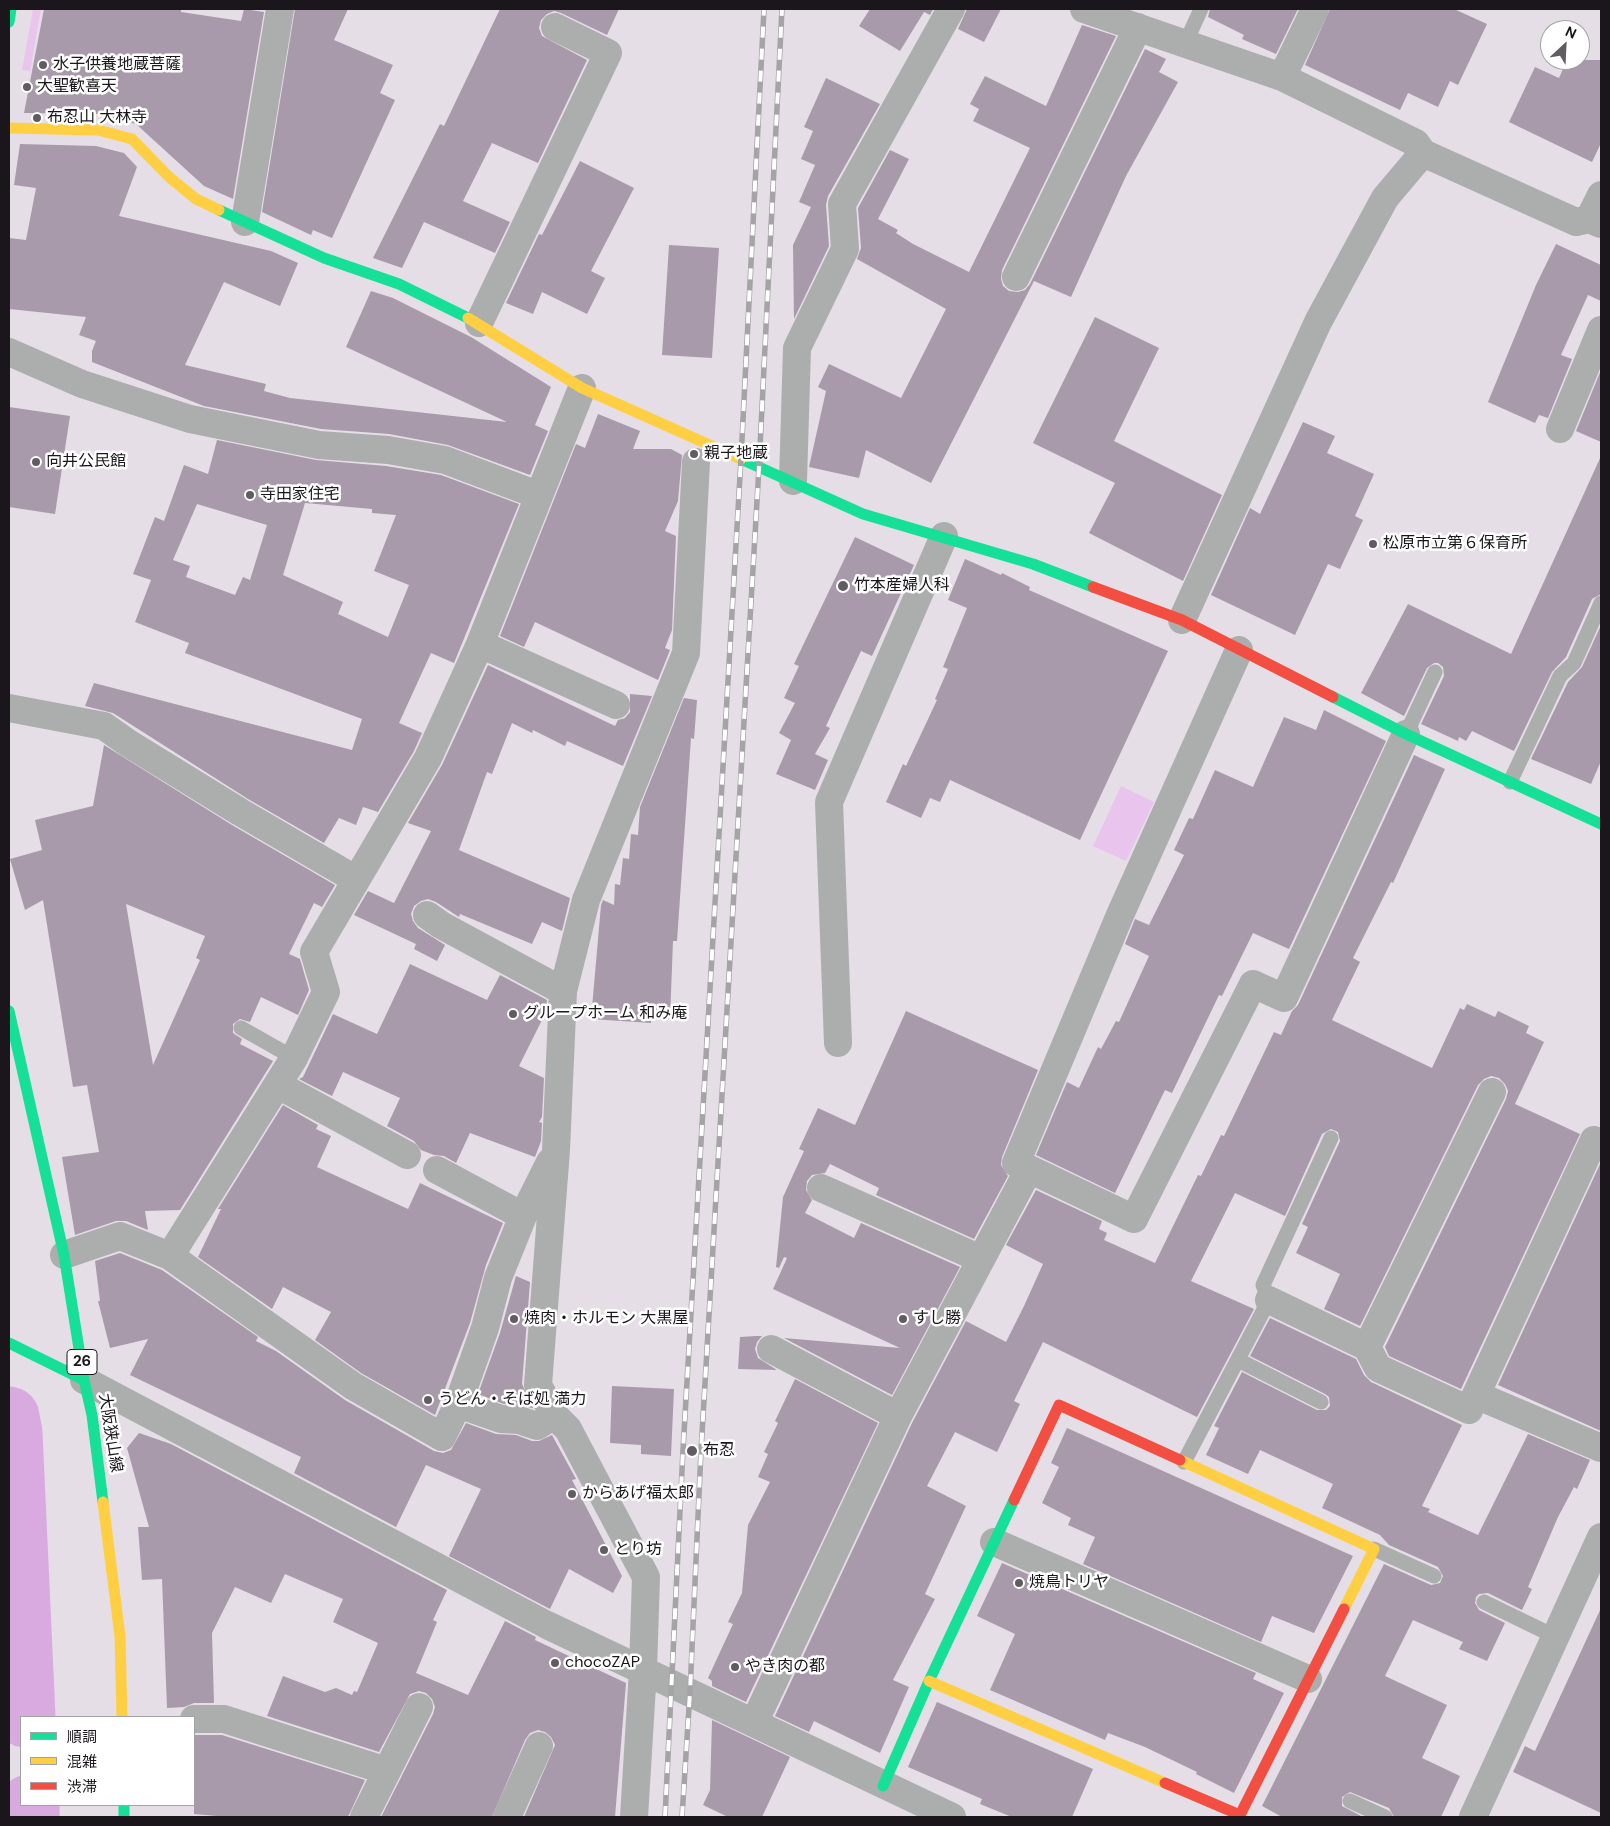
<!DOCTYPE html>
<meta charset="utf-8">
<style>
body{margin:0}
#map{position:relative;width:1610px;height:1826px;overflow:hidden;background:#e5dee6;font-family:"DM Sans","Noto Sans JP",sans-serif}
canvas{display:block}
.frame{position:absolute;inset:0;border:10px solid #1a161b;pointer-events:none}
.legend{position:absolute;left:20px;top:1716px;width:175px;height:90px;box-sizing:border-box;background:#fff;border:1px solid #a3a2a4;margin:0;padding:6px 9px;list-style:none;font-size:15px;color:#1a161b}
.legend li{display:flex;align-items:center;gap:10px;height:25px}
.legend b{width:25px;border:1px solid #a3a2a4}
.north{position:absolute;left:1540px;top:20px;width:50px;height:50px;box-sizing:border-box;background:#fff;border:1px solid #a3a2a4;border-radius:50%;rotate:25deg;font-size:14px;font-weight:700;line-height:20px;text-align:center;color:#1a161b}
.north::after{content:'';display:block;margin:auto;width:18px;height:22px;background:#615c62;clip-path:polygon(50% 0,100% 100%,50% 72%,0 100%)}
</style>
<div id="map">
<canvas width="1610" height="1826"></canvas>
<div class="frame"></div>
<ul class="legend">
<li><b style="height:6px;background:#16e098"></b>順調</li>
<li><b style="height:6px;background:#ffcf43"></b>混雑</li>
<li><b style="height:6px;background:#f24e42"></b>渋滞</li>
</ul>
<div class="north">N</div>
</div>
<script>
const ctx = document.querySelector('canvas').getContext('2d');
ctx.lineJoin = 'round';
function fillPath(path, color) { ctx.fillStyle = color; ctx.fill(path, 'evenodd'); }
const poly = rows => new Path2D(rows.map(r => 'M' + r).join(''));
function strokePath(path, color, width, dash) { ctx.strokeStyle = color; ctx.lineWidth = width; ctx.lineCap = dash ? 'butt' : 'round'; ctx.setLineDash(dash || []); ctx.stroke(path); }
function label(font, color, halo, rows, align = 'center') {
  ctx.font = font + ' "DM Sans","Noto Sans JP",sans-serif'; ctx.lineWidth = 5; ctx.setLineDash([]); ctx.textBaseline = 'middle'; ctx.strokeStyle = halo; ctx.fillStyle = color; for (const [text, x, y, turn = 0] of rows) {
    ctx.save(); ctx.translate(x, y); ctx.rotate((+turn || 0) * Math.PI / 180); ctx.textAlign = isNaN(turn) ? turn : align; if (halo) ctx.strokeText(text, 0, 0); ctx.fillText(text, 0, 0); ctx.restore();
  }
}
fillPath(poly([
 [33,9,41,9,30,71,22,70],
 [1121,786,1154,802,1126,861,1093,846]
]), '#e9c5ee');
strokePath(poly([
 [9,1417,12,1433,25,1717],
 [29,1805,29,1817]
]), '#d8aadf', 61);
fillPath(poly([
 [44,9,181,9,181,12,241,21,244,9,264,12,233,199,204,186,136,124,98,114,24,113],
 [295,9,348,9,334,40,393,65,380,93,395,100,332,238,313,230,311,235,262,212],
 [500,9,619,9,607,35,561,13,554,11,547,14,541,20,539,28,542,36,587,60,538,163,492,143,463,201,510,222,495,253,424,222,402,268,373,258,440,124,444,126],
 [870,9,933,9,930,15,924,12,900,51,859,26],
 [967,9,1001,9,984,42,958,29],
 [1210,9,1298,9,1276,54,1242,39,1244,35,1208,17],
 [1330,9,1454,9,1487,24,1458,85,1450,81,1438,107,1408,93,1400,110,1305,65],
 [1082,25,1116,36,1002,270,1001,279,1003,286,1009,291,1018,292,1025,290,1030,284,1145,49,1166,59,1159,72,1178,82,1126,176,1071,297,1034,281,931,483,866,450,859,478,809,467,826,391,818,387,829,364,901,398,946,309,857,259,861,248,858,208,890,150,909,159,878,219,898,230,896,233,913,244,969,272,1030,148,973,121,979,109,970,104,985,76,1046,106],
 [1567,60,1601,60,1601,143,1592,162,1509,122,1535,67,1559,78],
 [826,78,880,104,828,196,826,205,829,246,794,319,793,245,811,207,799,202,815,165,801,159,813,131,804,127],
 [20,144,96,146,124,153,137,167,119,216,271,251,298,263,280,306,224,282,185,365,266,384,264,391,290,398,507,422,346,347,371,291,393,298,471,337,551,387,535,425,548,431,530,475,448,445,389,434,321,429,204,406,92,362,92,351,96,341,79,335,86,317,9,309,9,238,26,240,36,188,14,185],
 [580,161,634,188,591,271,605,278,587,314,542,292,533,314,506,303,539,234,542,235],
 [1556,244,1601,265,1601,301,1588,295,1561,355,1572,359,1548,418,1539,415,1535,423,1488,402,1536,285],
 [669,245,719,248,712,358,662,355],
 [1095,317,1159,348,1114,441,1222,495,1183,581,1089,533,1115,483,1033,443],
 [1601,370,1601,442,1576,431],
 [9,407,70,416,55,514,9,507],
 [598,414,640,431,633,449,671,449,682,455,678,501,665,531,676,536,672,630,665,648,670,650,658,680,535,622,524,647,500,636,576,444,585,448],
 [1303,422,1335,436,1327,453,1374,474,1355,516,1363,520,1340,569,1328,564,1295,635,1211,595,1250,508,1260,514],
 [217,440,316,460,386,466,441,475,519,504,454,663,431,653,399,723,422,733,414,751,378,812,363,807,356,825,339,818,324,843,248,799,113,713,85,706,94,683,352,750,362,719,185,653,189,643,135,622,151,580,133,574,155,517,164,521,184,465,208,474],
 [305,503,372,509,372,513,396,515,374,571,409,585,388,637,338,614,343,602,283,575],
 [197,504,267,525,250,580,243,577,235,595,186,577,190,566,173,560],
 [1601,456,1601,594,1592,599,1566,657,1552,672,1514,751,1472,731,1466,741,1459,737,1458,741,1421,724,1444,676,1443,667,1438,663,1434,663,1427,668,1404,716,1361,693,1408,604,1511,654],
 [855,537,914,565,872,656,861,651,826,726,830,728,815,754,828,760,815,790,776,774,791,740,779,733,795,703,784,698,799,666,794,664],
 [965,559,1001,575,1002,573,1030,587,1029,590,1168,651,1080,840,950,780,940,802,930,798,921,818,886,802,903,764,906,766,937,700,935,699,948,669,943,667,967,608,948,600],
 [1601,625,1601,761,1591,784,1531,759,1568,682,1582,667],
 [488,665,615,726,618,720,625,718,630,712,630,694,652,696,623,766,567,741,565,746,533,730,532,733,512,723,492,774,487,772,459,850,570,898,562,931,542,922,532,944,460,914,459,917,436,902,428,899,421,901,414,906,411,914,413,921,418,928,445,945,437,961,414,949,416,944,354,915,368,891,394,903,431,831,408,823,442,765],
 [684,698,697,700,694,739,691,738,677,941,673,941,670,1019,651,1018,651,1023,591,1019,601,905,603,900,614,905,615,884,620,885,623,858,629,859,631,834,638,835,640,807],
 [1324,710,1386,741,1289,949,1253,933,1222,996,1219,995,1172,1093,1165,1090,1115,1193,1036,1155,1067,1082,1079,1088,1098,1047,1101,1049,1116,1021,1119,1022,1149,956,1125,944,1135,919,1149,925,1184,855,1174,850,1189,818,1193,819,1215,770,1253,787,1284,717,1316,730],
 [104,745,232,825,335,885,322,907,314,903,289,954,300,959,309,990,298,1015,261,997,250,1022,240,1019,233,1024,233,1033,242,1039,240,1044,273,1061,180,1210,145,1211,148,1230,126,1221,116,1221,75,1235,62,1157,99,1152,87,1085,73,1087,43,900,25,910,10,859,42,850,35,820,93,806],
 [126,904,205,936,196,958,200,960,153,1065],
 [1414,755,1445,769,1393,883,1391,882,1353,958,1360,962,1332,1020,1432,1068,1460,1008,1464,1010,1467,1004,1495,1017,1498,1011,1529,1026,1526,1033,1544,1042,1515,1104,1580,1134,1461,1389,1389,1356,1385,1347,1506,1099,1508,1091,1505,1084,1499,1078,1491,1076,1484,1079,1478,1085,1360,1326,1324,1309,1340,1274,1296,1253,1308,1227,1302,1224,1340,1141,1338,1132,1331,1129,1322,1134,1285,1216,1235,1193,1191,1281,1254,1309,1197,1417,1043,1342,1014,1401,1020,1404,997,1452,955,1432,927,1486,966,1506,925,1594,935,1599,893,1680,909,1687,880,1753,814,1721,809,1732,775,1716,912,1423,966,1321,1006,1342,1024,1306,1043,1264,1006,1245,1036,1190,1102,1221,1099,1229,1107,1233,1104,1240,1155,1263,1198,1175,1201,1176,1221,1135,1224,1136,1274,1032,1281,1035,1292,1011,1298,1005],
 [410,964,487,1000,500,975,547,1000,546,1012,519,1066,544,1078,542,1117,539,1122,542,1123,541,1141,535,1157,470,1133,456,1163,444,1156,434,1155,421,1150,414,1141,387,1126,400,1098,343,1072,332,1096,299,1079,303,1077,333,1014,377,1034],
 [906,1011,1038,1070,1002,1157,1001,1165,1008,1176,974,1239,876,1195,879,1188,830,1164,825,1173,812,1175,807,1181,806,1190,812,1200,805,1213,854,1238,861,1223,960,1267,892,1395,784,1338,900,1348,773,1289,787,1258,784,1257,779,1268,776,1267,783,1197,804,1151,799,1149,818,1108,855,1125],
 [283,1105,318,1125,316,1129,331,1136,317,1167,408,1209,420,1183,503,1223,486,1265,470,1323,435,1415,361,1373,315,1340,331,1312,283,1287,272,1309,198,1257,221,1209,218,1209],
 [1601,1162,1601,1431,1498,1385],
 [120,1253,162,1270,258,1337,256,1341,276,1351,345,1400,434,1451,443,1453,451,1450,466,1423,496,1434,516,1435,532,1441,539,1441,552,1435,576,1479,572,1480,622,1576,613,1593,569,1569,550,1609,449,1556,481,1489,426,1465,396,1527,294,1473,301,1457,130,1375,148,1339,110,1348,98,1301,100,1301,95,1261],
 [516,1276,530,1282,522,1384,533,1408,504,1404,478,1394,500,1333],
 [1270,1318,1356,1359,1364,1375,1371,1382,1462,1425,1422,1506,1430,1509,1428,1512,1478,1535,1528,1434,1590,1460,1577,1489,1574,1487,1558,1517,1528,1587,1532,1589,1522,1610,1488,1593,1479,1594,1476,1597,1475,1603,1479,1610,1505,1623,1487,1661,1459,1649,1463,1642,1413,1620,1385,1676,1447,1705,1422,1758,1460,1776,1441,1817,1394,1817,1389,1808,1350,1792,1342,1797,1342,1806,1363,1817,1282,1817,1262,1806,1384,1564,1431,1585,1440,1583,1443,1576,1438,1567,1389,1545,1380,1535,1322,1508,1333,1484,1260,1450,1248,1474,1206,1455,1219,1428,1214,1426,1242,1372,1317,1410,1326,1410,1330,1406,1329,1397,1325,1394,1250,1356],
 [756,1336,762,1336,757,1342,755,1349,758,1358,777,1370,738,1369,740,1337],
 [795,1379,878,1423,746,1702,712,1686,712,1681,708,1678,733,1624,728,1622,742,1593,748,1525,770,1482,758,1477,768,1454,764,1452,778,1423,775,1421],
 [612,1386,674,1389,671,1456,641,1454,641,1445,610,1443],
 [1067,1428,1353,1556,1314,1633,1272,1616,1261,1642,1083,1564,1095,1537,1068,1525,1071,1518,1042,1503,1059,1467,1051,1463],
 [139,1433,171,1444,447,1590,433,1620,437,1622,416,1673,468,1695,505,1621,536,1637,535,1640,626,1683,615,1817,524,1817,555,1745,551,1737,545,1732,538,1730,530,1733,525,1740,492,1817,381,1817,433,1714,435,1707,432,1699,426,1693,419,1691,410,1694,379,1752,267,1716,283,1676,325,1692,336,1688,352,1695,354,1691,357,1692,378,1643,333,1622,343,1599,285,1574,271,1603,235,1587,212,1633,214,1703,194,1703,184,1707,167,1708,162,1579,142,1580,138,1527,149,1527,127,1448],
 [1002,1563,1256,1673,1253,1679,1284,1693,1234,1793,1196,1774,1197,1772,1145,1747,1108,1733,1105,1740,990,1690,1015,1634,977,1616],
 [1601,1608,1601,1813,1513,1772,1525,1746,1535,1751],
 [937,1702,1093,1769,1072,1817,1012,1817,980,1804,982,1799,908,1767],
 [712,1720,790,1757,762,1817,728,1817,703,1805,710,1790],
 [194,1735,222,1735,365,1780,348,1817,228,1817,194,1814]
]), '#a89aab');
strokePath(poly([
 [1185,44,1201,9],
 [1406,734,1435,672],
 [1510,782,1560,676,1574,663,1601,603],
 [241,1028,294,1058],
 [1238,1360,1321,1402],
 [1184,1462,1269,1300,1263,1285,1331,1138],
 [1374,1549,1434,1576],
 [1484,1602,1556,1637],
 [1350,1801,1385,1817]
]), '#acadad', 15);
strokePath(poly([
 [1084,9,1282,77,1315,9],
 [1282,77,1416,143,1423,153],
 [1589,219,1601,195],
 [245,222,280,9],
 [1016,277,1138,27],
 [479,323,608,53,555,27],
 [9,352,82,384,190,419,319,445,388,450,445,460,538,495],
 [1560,429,1601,330],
 [793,481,797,348,845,249,842,204,951,9],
 [1182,620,1318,322,1385,198,1423,153,1576,222,1589,219,1601,224],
 [480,644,616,705],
 [9,708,104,726,128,743,240,812,355,879],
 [427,915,441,925,563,991,556,1150,538,1385,554,1415,568,1429,646,1577,643,1670,634,1817],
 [563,991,586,900,686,653,696,462],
 [838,1043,829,802,944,536],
 [278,1085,407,1155],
 [1029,1169,1134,1219,1253,984,1284,998,1406,734],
 [437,1170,523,1216],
 [821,1188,981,1259],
 [64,1255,120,1236,170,1256,294,1058,326,992,314,952,428,758,480,644,582,388],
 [170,1256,353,1386,442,1437,458,1404,485,1328,498,1278,523,1216,550,1162],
 [1269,1300,1367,1347,1378,1368,1469,1410,1594,1140],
 [1367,1347,1492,1092],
 [771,1349,898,1416],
 [84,1380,547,1625,952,1817],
 [1476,1395,1601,1448],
 [458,1404,501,1419,519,1420,537,1426,554,1415],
 [994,1542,1308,1679],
 [194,1719,224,1719,387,1771],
 [754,1723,898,1416,1029,1169,1016,1163,1120,915,1239,650],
 [364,1817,419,1707],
 [507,1817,539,1746],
 [1473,1817,1601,1537]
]), '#acadad', 28);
strokePath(poly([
 [9,22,11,9],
 [219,210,324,258,399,284,468,318],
 [741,459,863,514,1033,564,1093,587],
 [1333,697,1406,734,1601,824],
 [9,1011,64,1255,84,1380,92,1415,103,1502],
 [9,1343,84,1380],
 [883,1786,929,1681,1014,1500],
 [124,1805,124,1817]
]), '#16e098', 11);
strokePath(poly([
 [9,128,98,130,132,139,169,177,196,199,219,210],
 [468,318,582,388,741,459],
 [1180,1460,1374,1549,1344,1609],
 [103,1502,120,1636,122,1717],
 [929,1681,1165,1783]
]), '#ffcf43', 11);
strokePath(poly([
 [1093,587,1182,620,1333,697],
 [1014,1500,1059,1405,1180,1460],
 [1165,1783,1240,1815,1344,1609]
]), '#f24e42', 11);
const rail = poly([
 [665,1817,683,1450,741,459,764,9],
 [682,1817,690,1692,701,1451,759,467,782,9]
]);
strokePath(rail, '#a5a3a6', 5.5);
strokePath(rail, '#fff', 4, [11]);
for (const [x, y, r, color] of [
 [43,65,5,"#615c62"],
 [27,87,5,"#615c62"],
 [37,118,5,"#615c62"],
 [694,454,5,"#615c62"],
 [36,462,5,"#615c62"],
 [250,495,5,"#615c62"],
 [1373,544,5,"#615c62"],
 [843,586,6,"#615c62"],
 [513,1014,5,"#615c62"],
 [514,1319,5,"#615c62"],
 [903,1319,5,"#615c62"],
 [428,1400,5,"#615c62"],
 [692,1451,6,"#615c62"],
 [572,1494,5,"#615c62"],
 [604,1550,5,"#615c62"],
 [1019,1583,5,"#615c62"],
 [555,1663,5,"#615c62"],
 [735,1667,5,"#615c62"]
]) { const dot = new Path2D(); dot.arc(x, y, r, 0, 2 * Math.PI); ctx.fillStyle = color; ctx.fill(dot); strokePath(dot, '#fff', 2); }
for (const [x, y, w] of [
 [82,1362,30]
]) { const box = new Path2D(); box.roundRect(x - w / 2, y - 12.5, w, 25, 4); ctx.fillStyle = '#fff'; ctx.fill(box); strokePath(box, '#1a161b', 1); }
label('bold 15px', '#1a161b', null, [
 ["26",82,1362]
]);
label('16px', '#1a161b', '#fff', [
 ["水子供養地蔵菩薩",53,65],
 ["大聖歓喜天",37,87],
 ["布忍山 大林寺",47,118],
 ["親子地蔵",704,454],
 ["向井公民館",46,462],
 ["寺田家住宅",260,495],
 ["松原市立第６保育所",1383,544],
 ["竹本産婦人科",854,586],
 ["グループホーム 和み庵",523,1014],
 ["焼肉・ホルモン 大黒屋",524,1319],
 ["すし勝",913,1319],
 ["うどん・そば処 満力",438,1400],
 ["布忍",703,1451],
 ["からあげ福太郎",582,1494],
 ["とり坊",614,1550],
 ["焼鳥トリヤ",1029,1583],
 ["chocoZAP",565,1663],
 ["やき肉の都",745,1667]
], 'left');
label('16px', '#1a161b', '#fff', [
 ["大阪狭山線",110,1433,81]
]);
</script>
